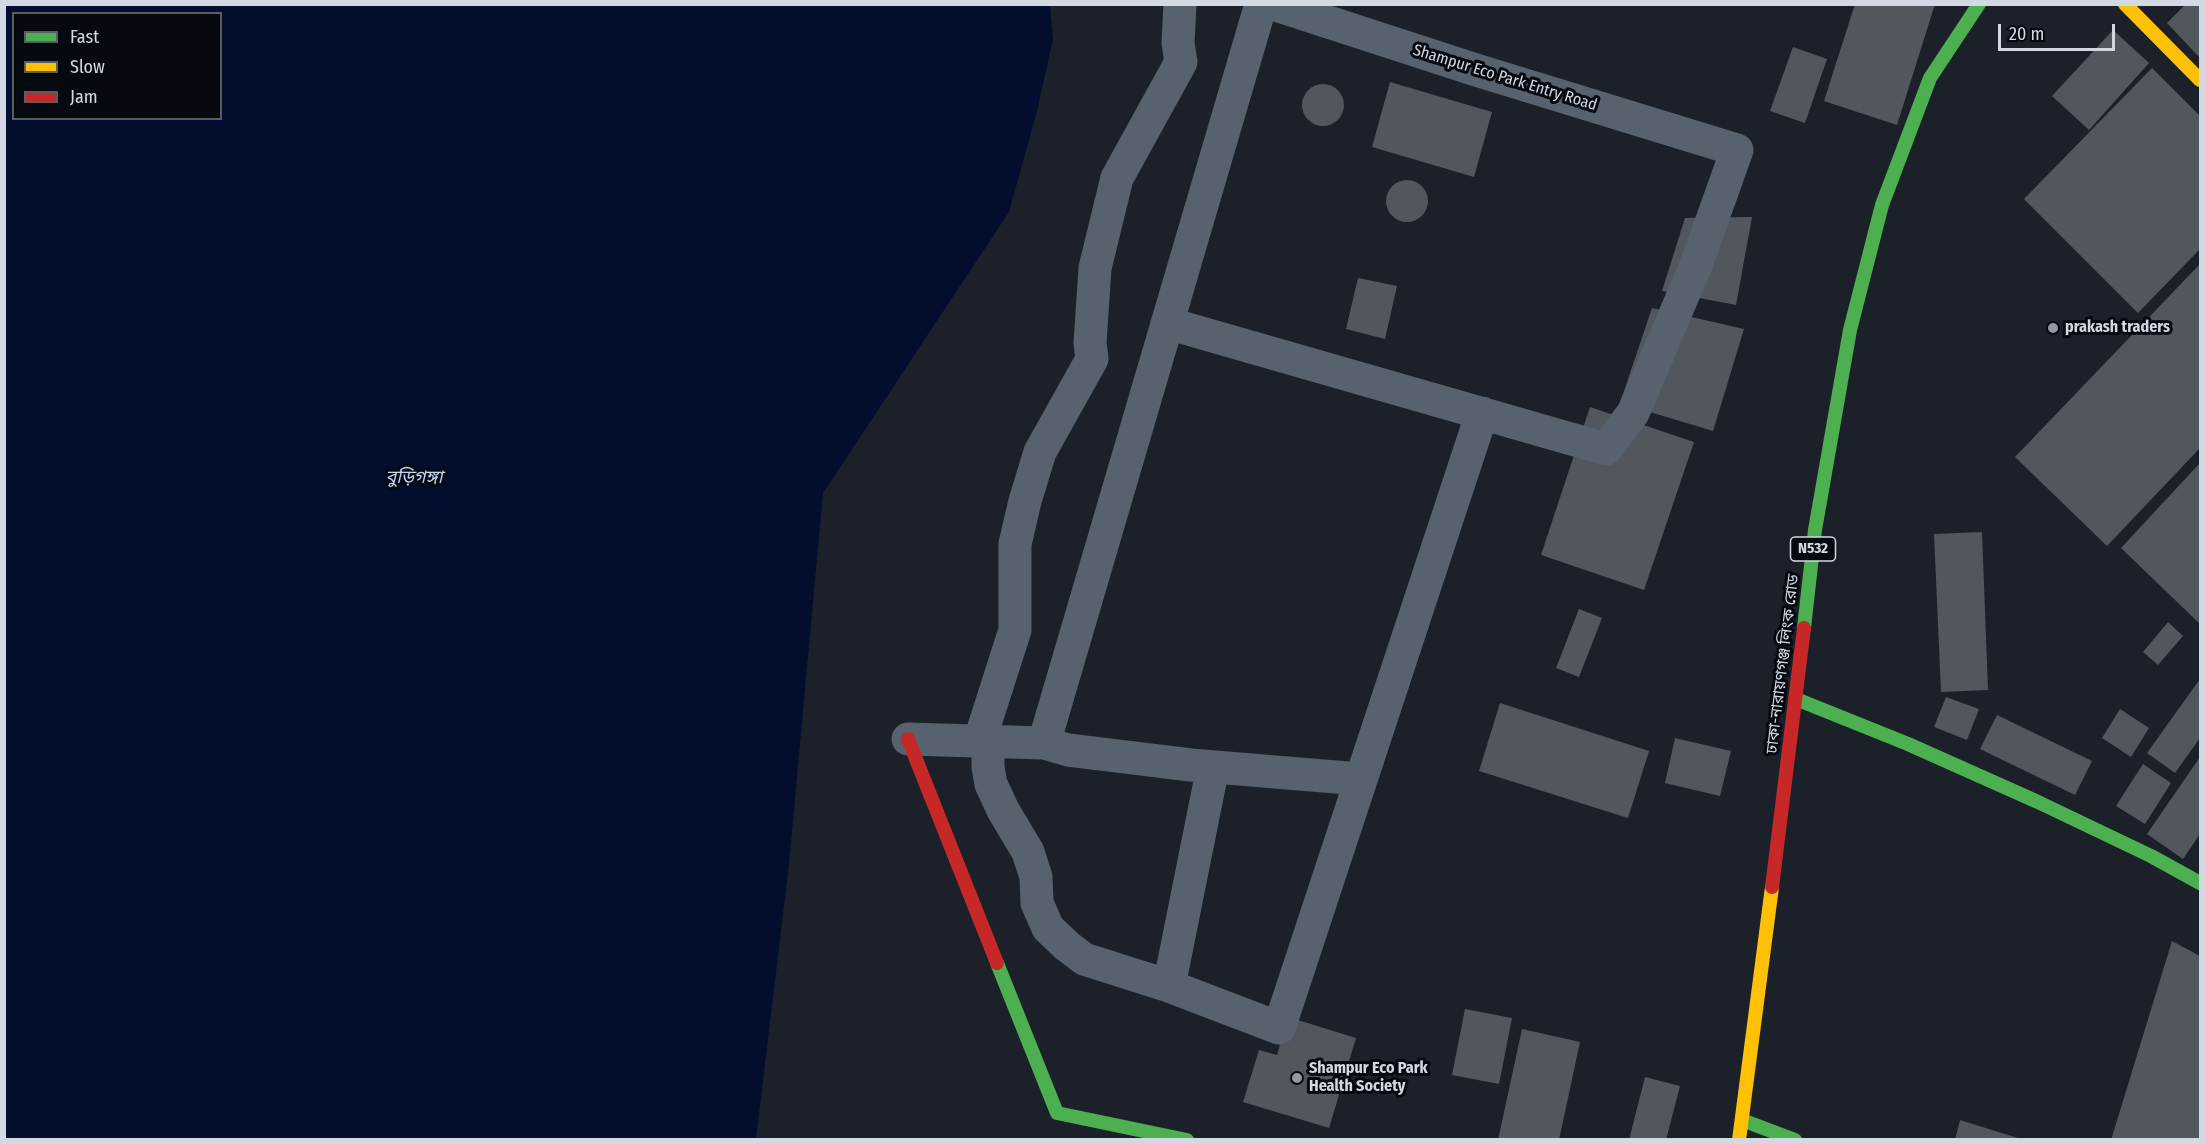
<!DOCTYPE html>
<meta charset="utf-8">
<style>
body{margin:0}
#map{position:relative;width:2205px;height:1144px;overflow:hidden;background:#1c2129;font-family:"Fira Sans Condensed",sans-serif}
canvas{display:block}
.frame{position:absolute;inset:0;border:6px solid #d3d9e3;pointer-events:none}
.legend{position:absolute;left:12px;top:12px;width:210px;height:108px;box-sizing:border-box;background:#060a10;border:2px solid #585d64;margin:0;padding:8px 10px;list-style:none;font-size:18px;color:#d3d9e3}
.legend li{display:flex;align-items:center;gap:12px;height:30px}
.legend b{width:30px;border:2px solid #585d64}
.scale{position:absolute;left:1998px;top:24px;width:117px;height:27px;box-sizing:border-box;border:3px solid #d3d9e3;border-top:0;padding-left:8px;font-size:18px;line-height:21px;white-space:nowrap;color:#d3d9e3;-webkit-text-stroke:4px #060a10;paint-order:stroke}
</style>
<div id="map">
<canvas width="2205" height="1144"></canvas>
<div class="frame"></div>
<ul class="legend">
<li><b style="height:8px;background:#4caf50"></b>Fast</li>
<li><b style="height:8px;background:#ffc107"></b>Slow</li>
<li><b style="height:8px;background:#c62828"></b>Jam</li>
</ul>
<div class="scale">20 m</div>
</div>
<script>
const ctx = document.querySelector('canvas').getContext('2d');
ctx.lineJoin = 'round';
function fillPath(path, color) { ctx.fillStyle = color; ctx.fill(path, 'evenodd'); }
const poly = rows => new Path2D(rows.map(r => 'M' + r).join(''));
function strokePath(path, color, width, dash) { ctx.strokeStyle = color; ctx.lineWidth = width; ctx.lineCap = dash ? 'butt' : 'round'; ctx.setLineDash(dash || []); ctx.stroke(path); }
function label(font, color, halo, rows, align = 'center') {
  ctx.font = font + ' "Fira Sans Condensed","Noto Sans Bengali",sans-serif'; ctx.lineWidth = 6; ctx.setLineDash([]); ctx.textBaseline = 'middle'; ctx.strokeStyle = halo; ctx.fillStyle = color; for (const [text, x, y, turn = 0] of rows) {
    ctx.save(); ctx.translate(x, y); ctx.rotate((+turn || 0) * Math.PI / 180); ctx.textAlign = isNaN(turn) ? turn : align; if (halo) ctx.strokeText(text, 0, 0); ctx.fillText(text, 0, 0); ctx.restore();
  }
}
fillPath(poly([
 [5,4,1050,5,1053,39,1036,115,1009,212,823,493,789,864,756,1139,5,1139],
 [14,14,220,14,220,118,14,118]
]), '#030e2f');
fillPath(poly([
 [1855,4,1935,4,1897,125,1824,101],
 [2186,4,2200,4,2200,58,2167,23],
 [2113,30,2149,63,2089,130,2052,96],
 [1793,47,1827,59,1805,123,1770,111],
 [2152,68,2200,116,2200,249,2138,313,2024,199],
 [1390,82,1492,112,1474,177,1372,147],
 '1302 105a21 21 0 1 1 42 0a21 21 0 1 1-42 0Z',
 '1386 201a21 21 0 1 1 42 0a21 21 0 1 1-42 0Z',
 [1752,217,1736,305,1662,291,1685,218],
 [2200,264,2200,448,2107,546,2015,457],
 [1358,278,1397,286,1385,339,1346,329],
 [1652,308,1744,329,1713,431,1620,403],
 [1590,407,1694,442,1644,590,1541,555],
 [2200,463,2200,624,2121,548],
 [1982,532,1988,690,1941,692,1934,534],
 [1579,609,1602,618,1579,677,1556,668],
 [2168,622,2183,636,2158,665,2143,652],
 [2200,679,2200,738,2175,773,2147,753],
 [1946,697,1979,709,1967,740,1934,727],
 [1500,703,1649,751,1628,818,1479,771],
 [2120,709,2149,728,2131,757,2102,738],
 [1997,715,2092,761,2075,795,1980,749],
 [1675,738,1731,751,1720,796,1665,783],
 [2200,757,2200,834,2183,859,2147,834],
 [2143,764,2171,783,2145,824,2116,806],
 [2172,941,2200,956,2200,1140,2111,1140],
 [1465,1009,1512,1018,1499,1084,1452,1075],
 [1288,1017,1356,1038,1329,1128,1243,1102,1259,1050,1277,1055],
 [1522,1029,1580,1042,1559,1140,1498,1140],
 [1645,1077,1680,1086,1666,1140,1629,1140],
 [1960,1120,2021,1139,2021,1140,1955,1140]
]), '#52575e');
strokePath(poly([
 [1180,4,1178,43,1181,62,1117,178,1095,268,1090,343,1092,359,1040,452,1025,501,1015,544,1015,630,983,730,988,741,988,767,991,784,1003,810,1028,852,1036,877,1037,903,1048,928,1067,946,1084,959,1169,986,1279,1028,1482,413],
 [1167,323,1606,449,1633,413,1696,265,1737,150,1476,70,1273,4],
 [908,739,1044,743,1261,4],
 [1044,743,1068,750,1191,765,1360,779],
 [1169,986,1213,767]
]), '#58616e', 33);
strokePath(poly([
 [1804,628,1815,530,1850,330,1882,205,1930,78,1979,4],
 [1796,699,1908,744,2038,802,2151,856,2200,883],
 [997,963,1057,1113,1187,1140],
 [1742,1120,1795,1140]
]), '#4caf50', 14);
strokePath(poly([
 [2125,4,2200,80],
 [1739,1140,1772,887]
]), '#ffc107', 14);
strokePath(poly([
 [908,739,997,963],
 [1772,887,1804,628]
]), '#c62828', 14);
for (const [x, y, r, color] of [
 [2053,328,6,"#9399a2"],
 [1297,1078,6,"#9399a2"]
]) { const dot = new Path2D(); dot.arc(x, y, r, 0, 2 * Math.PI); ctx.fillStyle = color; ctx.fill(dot); strokePath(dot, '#060a10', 2); }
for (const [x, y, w] of [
 [1813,549,45]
]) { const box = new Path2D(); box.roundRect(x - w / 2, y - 12, w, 24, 4.5); ctx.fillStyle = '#060a10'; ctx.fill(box); strokePath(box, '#d3d9e3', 1.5); }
label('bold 15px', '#d3d9e3', null, [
 ["N532",1813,549]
]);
label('16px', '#d3d9e3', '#060a10', [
 ["Shampur Eco Park Entry Road",1505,78,17],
 ["ঢাকা-নারায়ণগঞ্জ লিংক রোড",1783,664,-83]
]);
label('bold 16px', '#d3d9e3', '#060a10', [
 ["prakash traders",2065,328],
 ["Shampur Eco Park",1309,1069],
 ["Health Society",1309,1087]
], 'left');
label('italic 18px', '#c0d5f6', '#060a10', [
 ["বুড়িগঙ্গা",414,478]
]);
</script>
